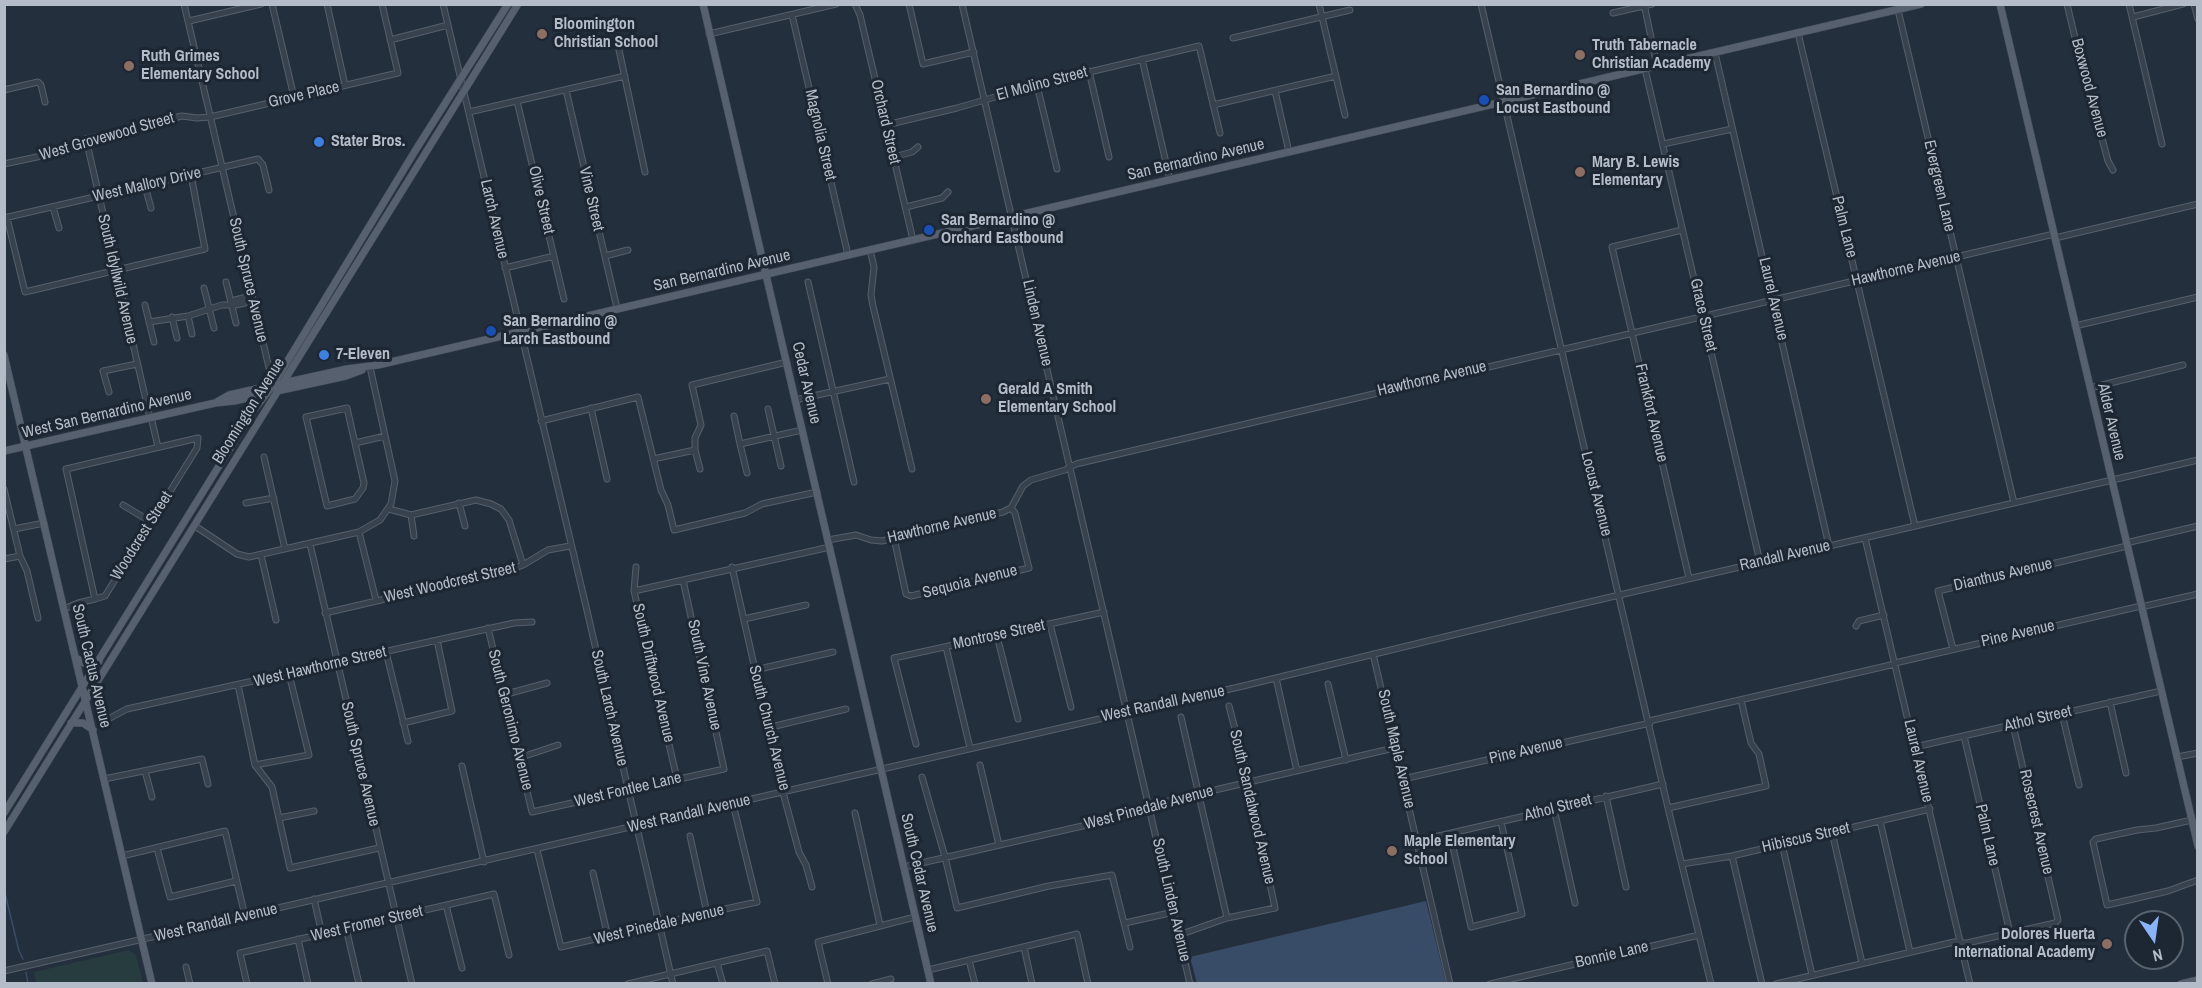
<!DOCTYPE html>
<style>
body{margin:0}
#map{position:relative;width:2202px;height:988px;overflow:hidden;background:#242f3e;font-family:"Archivo Narrow",sans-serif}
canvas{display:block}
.frame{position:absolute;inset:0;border:6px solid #b4bcc9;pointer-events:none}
.north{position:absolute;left:2124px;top:910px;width:60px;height:60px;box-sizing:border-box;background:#1d2633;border:2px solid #59626f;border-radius:50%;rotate:167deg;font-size:16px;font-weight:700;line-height:24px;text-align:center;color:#b4bcc9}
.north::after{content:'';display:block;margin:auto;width:21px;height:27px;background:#8ab4f8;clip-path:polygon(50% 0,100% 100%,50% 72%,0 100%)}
</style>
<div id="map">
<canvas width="2202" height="988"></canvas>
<div class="frame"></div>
<div class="north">N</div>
</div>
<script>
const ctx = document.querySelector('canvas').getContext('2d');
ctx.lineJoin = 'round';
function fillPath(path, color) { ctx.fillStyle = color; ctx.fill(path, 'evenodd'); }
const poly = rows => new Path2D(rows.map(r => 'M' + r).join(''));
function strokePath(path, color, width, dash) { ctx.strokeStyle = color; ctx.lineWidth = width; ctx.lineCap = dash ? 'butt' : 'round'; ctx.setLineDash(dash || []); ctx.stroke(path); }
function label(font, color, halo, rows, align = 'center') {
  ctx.font = font + ' "Archivo Narrow",sans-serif'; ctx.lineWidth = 6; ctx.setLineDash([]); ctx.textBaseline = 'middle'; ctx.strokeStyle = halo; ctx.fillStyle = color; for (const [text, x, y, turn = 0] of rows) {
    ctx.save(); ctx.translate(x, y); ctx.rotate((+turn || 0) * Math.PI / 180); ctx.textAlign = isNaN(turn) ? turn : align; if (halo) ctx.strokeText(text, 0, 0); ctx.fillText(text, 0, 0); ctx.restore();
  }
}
fillPath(poly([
 [129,950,136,955,143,983,36,983,34,972]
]), '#263c3f');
fillPath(poly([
 [1426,901,1446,983,1197,983,1190,957]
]), '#394c67');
strokePath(poly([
 [4,889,19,951,23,959],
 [26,972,28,984]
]), '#394c67', 1.5);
const minor = poly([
 [184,4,273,385],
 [272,4,294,97],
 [327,4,345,85],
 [443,4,585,602,673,984],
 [855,4,860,15,913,240],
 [909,4,923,64,974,52],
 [962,4,1190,984],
 [1319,4,1345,115],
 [1481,4,1668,808,1711,984],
 [1644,4,1657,66],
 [2067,4,2089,97,2094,108,2108,161,2113,170],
 [2129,4,2162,144],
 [2194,4,2198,19],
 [1898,10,2014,503],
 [1613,13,1652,4],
 [792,15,848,255],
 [2133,17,2183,4],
 [189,21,261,4],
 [1798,33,1915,526],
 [709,34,836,4],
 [1233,38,1350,10],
 [390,40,448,25],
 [619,50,645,172],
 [1715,53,1829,546],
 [1142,59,1170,180],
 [1645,69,1760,562],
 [1089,71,1109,157],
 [1037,85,1057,169],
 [4,90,38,82,41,85,45,102],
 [566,90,617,308],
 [1275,91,1289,152],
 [517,101,564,299],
 [1213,105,1336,76],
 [469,112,625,76],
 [886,125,957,108,1047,82,1199,46,1220,133],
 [86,139,150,418],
 [1663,144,1732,129],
 [894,157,912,152,918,147],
 [4,164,65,151,86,139,182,116,197,118,210,117,398,73,382,4],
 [145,186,151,208],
 [53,207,59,228],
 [906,207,942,198,948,192],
 [4,218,258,159,263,165,269,190],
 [7,218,25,292,205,249,191,175],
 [1682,230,1612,247,1689,578],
 [2055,238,2198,204],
 [870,250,874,267,871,295,873,306,912,469],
 [605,256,628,250],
 [505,268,554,256],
 [226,282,236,323],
 [808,282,854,482],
 [204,288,214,328],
 [231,303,235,300,251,296],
 [145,305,154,342],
 [188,316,192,334],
 [172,317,177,338],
 [149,322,188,316,222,305,236,305,253,301],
 [2075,326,2198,297],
 [2090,388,2183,365],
 [109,392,103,371,137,364],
 [795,400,890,379],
 [347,408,364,483,363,488,355,499,327,506,306,417,347,408],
 [591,408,607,479],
 [768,409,781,466],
 [734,416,740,444],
 [151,417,158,447],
 [541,421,638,397,661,490,668,505,674,530,745,513,762,504,817,492],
 [355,443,385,436],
 [264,457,285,549],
 [653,459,695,450],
 [700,469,695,450,695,438,701,425,692,385,787,362],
 [747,473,740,444,802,430],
 [4,489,20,556,27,571,38,618],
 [246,503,274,498],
 [459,503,465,526],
 [123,505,151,522],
 [389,509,411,515,476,500,491,504,501,509,509,520,523,565],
 [411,515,414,536],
 [195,526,237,554,249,557,359,532,380,520,391,504,395,481,370,367],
 [14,529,44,523],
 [359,532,376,600],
 [894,538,906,594,911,596,1029,568,1015,513,1011,508],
 [1865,538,1970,984],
 [828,540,856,535,871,540,882,541,1003,512,1011,508,1023,486,1031,480,1065,470,1076,464,2054,234],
 [2126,543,2198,526],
 [310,544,412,984],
 [261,555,276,620],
 [4,559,20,556],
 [636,567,634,591,677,779],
 [732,567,781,785,799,852,806,865,812,887],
 [634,591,830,547],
 [2141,607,2198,594],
 [64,609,78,603,95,599,105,596,197,448,198,438,66,469,95,599],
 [325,613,510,570,523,565,548,550,570,546],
 [744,619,806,605],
 [1050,624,1071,707],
 [1856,626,1859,621,1884,615],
 [488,628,532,812,724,769,683,580],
 [997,636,1018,719],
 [946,647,970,748],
 [1953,649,1938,591,2127,546],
 [386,652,408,741],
 [1373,654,1450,984],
 [1895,663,2141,606],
 [755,670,833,652],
 [1276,678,1297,771],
 [1328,684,1346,760],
 [238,685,255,765,272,787,290,868,379,848],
 [503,695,547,683],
 [2110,702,2126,773],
 [2062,714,2079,785],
 [1181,717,1227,918],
 [110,718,127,709,514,623,532,622],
 [1649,721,1895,664],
 [403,723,452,711,437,640],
 [767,728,846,709],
 [1964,736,2010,933],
 [916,744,894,658,1104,612],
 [1915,747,2161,691],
 [2177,757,2198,753],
 [519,758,558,745],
 [255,765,309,755,289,674],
 [980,765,999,845],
 [462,766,484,862],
 [145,771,152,797],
 [922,777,945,857,957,908,1049,886,1112,875,1130,947],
 [104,779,202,759,208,784],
 [1403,779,1650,723],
 [1606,796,1626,887],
 [1668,808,1766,786,1759,754,1751,743,1741,700],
 [1554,809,1575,903],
 [855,813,880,925],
 [279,818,314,811],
 [2192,820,2156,828,2137,830,2096,839,2093,842,2107,905,2168,891,2198,880],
 [1880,821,1910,952],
 [1832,832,1862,963],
 [1450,834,1471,927,1522,914,1501,822],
 [690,836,707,913],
 [1417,841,1663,784],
 [1782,844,1812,975],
 [157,848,170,897,236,881],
 [537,850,561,947,707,913,757,902,733,804],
 [122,856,225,831,245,916],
 [1732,856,1762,984],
 [1682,864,1732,856,1930,809],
 [904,867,1117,818,1134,809,1394,748],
 [593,873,608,937],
 [314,899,322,934],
 [446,905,462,968],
 [1125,923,1174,912],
 [346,928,359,984],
 [1179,935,1227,918,1275,908,1249,783,1229,706],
 [298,939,308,984],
 [1024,947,1032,984],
 [969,960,975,984],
 [717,963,723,984],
 [186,967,190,984],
 [928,970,1077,934,1088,984],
 [4,971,1243,686,1551,611,2198,460],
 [247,984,240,953,494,894,509,955],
 [628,984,767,951,775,984],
 [828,984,818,942,915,917],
 [872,984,891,979],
 [1490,984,1699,935],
 [1776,984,1954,942,1967,943,2055,923,2058,920,2013,725]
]);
const major = poly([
 [703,4,931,984],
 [2000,4,2198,846],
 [4,355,152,984],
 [277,391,346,376,362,370],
 [215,403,229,395,347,369,378,365,1921,4],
 [4,451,215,403,234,401,266,394],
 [76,658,87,665,99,661],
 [71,723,83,723,93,730],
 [4,813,253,411,273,385,415,151,508,4],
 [4,832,518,4],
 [2181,984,2198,980]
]);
strokePath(minor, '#565f6c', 7);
strokePath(major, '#414a57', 8);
strokePath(minor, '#38414e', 5);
strokePath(major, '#56606e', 7);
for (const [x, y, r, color] of [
 [542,34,6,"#8d6e63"],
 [1580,55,6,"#8d6e63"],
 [129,66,6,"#8d6e63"],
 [1484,100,6,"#1a4fb4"],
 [319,142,6,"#3f7fe0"],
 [1580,172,6,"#8d6e63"],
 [929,230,6,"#1a4fb4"],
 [491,331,6,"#1a4fb4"],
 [324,355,6,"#3f7fe0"],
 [986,399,6,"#8d6e63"],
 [1392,851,6,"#8d6e63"],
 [2107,944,6,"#8d6e63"]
]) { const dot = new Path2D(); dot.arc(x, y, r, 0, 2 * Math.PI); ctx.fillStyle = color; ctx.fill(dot); strokePath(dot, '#1d2633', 2); }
label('bold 16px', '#b4bcc9', '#1d2633', [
 ["Bloomington",554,25],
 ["Christian School",554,43],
 ["Truth Tabernacle",1592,46],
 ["Christian Academy",1592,64],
 ["Ruth Grimes",141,57],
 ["Elementary School",141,75],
 ["San Bernardino @",1496,91],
 ["Locust Eastbound",1496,109],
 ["Stater Bros.",331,142],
 ["Mary B. Lewis",1592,163],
 ["Elementary",1592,181],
 ["San Bernardino @",941,221],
 ["Orchard Eastbound",941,239],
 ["San Bernardino @",503,322],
 ["Larch Eastbound",503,340],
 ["7-Eleven",336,355],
 ["Gerald A Smith",998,390],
 ["Elementary School",998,408],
 ["Maple Elementary",1404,842],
 ["School",1404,860],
 ["Dolores Huerta",2095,935,"right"],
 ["International Academy",2095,953,"right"]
], 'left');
label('16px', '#b4bcc9', '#1d2633', [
 ["El Molino Street",1042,84,-15],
 ["Boxwood Avenue",2089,88,75],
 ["Grove Place",304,95,-13],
 ["Orchard Street",885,122,77],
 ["Magnolia Street",820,135,77],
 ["West Grovewood Street",107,137,-16],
 ["San Bernardino Avenue",1196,160,-13],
 ["West Mallory Drive",147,185,-13],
 ["Evergreen Lane",1939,186,77],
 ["Vine Street",591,199,77],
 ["Olive Street",541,200,77],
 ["Larch Avenue",494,219,77],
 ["Palm Lane",1844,227,76],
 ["Hawthorne Avenue",1906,269,-13],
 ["San Bernardino Avenue",722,271,-13],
 ["South Idyllwild Avenue",117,279,77],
 ["South Spruce Avenue",248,280,77],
 ["Laurel Avenue",1773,299,77],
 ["Grace Street",1703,315,77],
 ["Linden Avenue",1037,323,77],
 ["Hawthorne Avenue",1432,379,-13],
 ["Cedar Avenue",806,383,77],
 ["Bloomington Avenue",249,411,-58],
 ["Frankfort Avenue",1651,413,77],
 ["West San Bernardino Avenue",107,414,-13],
 ["Alder Avenue",2111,422,77],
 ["Locust Avenue",1596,494,76],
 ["Hawthorne Avenue",942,526,-13],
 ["Woodcrest Street",142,536,-58],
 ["Randall Avenue",1785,556,-13],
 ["Dianthus Avenue",2003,575,-13],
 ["Sequoia Avenue",970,582,-14],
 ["West Woodcrest Street",450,583,-13],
 ["Pine Avenue",2018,634,-13],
 ["Montrose Street",999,635,-12],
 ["South Cactus Avenue",91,666,77],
 ["West Hawthorne Street",320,667,-13],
 ["South Driftwood Avenue",653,673,77],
 ["South Vine Avenue",704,675,78],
 ["West Randall Avenue",1163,704,-12],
 ["South Larch Avenue",609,708,77],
 ["Athol Street",2038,719,-13],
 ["South Geronimo Avenue",510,720,76],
 ["South Church Avenue",769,728,76],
 ["South Maple Avenue",1396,749,77],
 ["Pine Avenue",1526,751,-13],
 ["Laurel Avenue",1918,761,77],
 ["South Spruce Avenue",360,764,77],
 ["West Fontlee Lane",628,790,-13],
 ["South Sandalwood Avenue",1252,807,77],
 ["West Pinedale Avenue",1149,808,-15],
 ["Athol Street",1558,808,-14],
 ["West Randall Avenue",689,814,-13],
 ["Rosecrest Avenue",2036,822,77],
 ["Palm Lane",1987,835,77],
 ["Hibiscus Street",1806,838,-13],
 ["South Cedar Avenue",919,873,77],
 ["South Linden Avenue",1171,900,77],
 ["West Randall Avenue",216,923,-13],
 ["West Fromer Street",367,924,-13],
 ["West Pinedale Avenue",659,925,-13],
 ["Bonnie Lane",1612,955,-13]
]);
</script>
